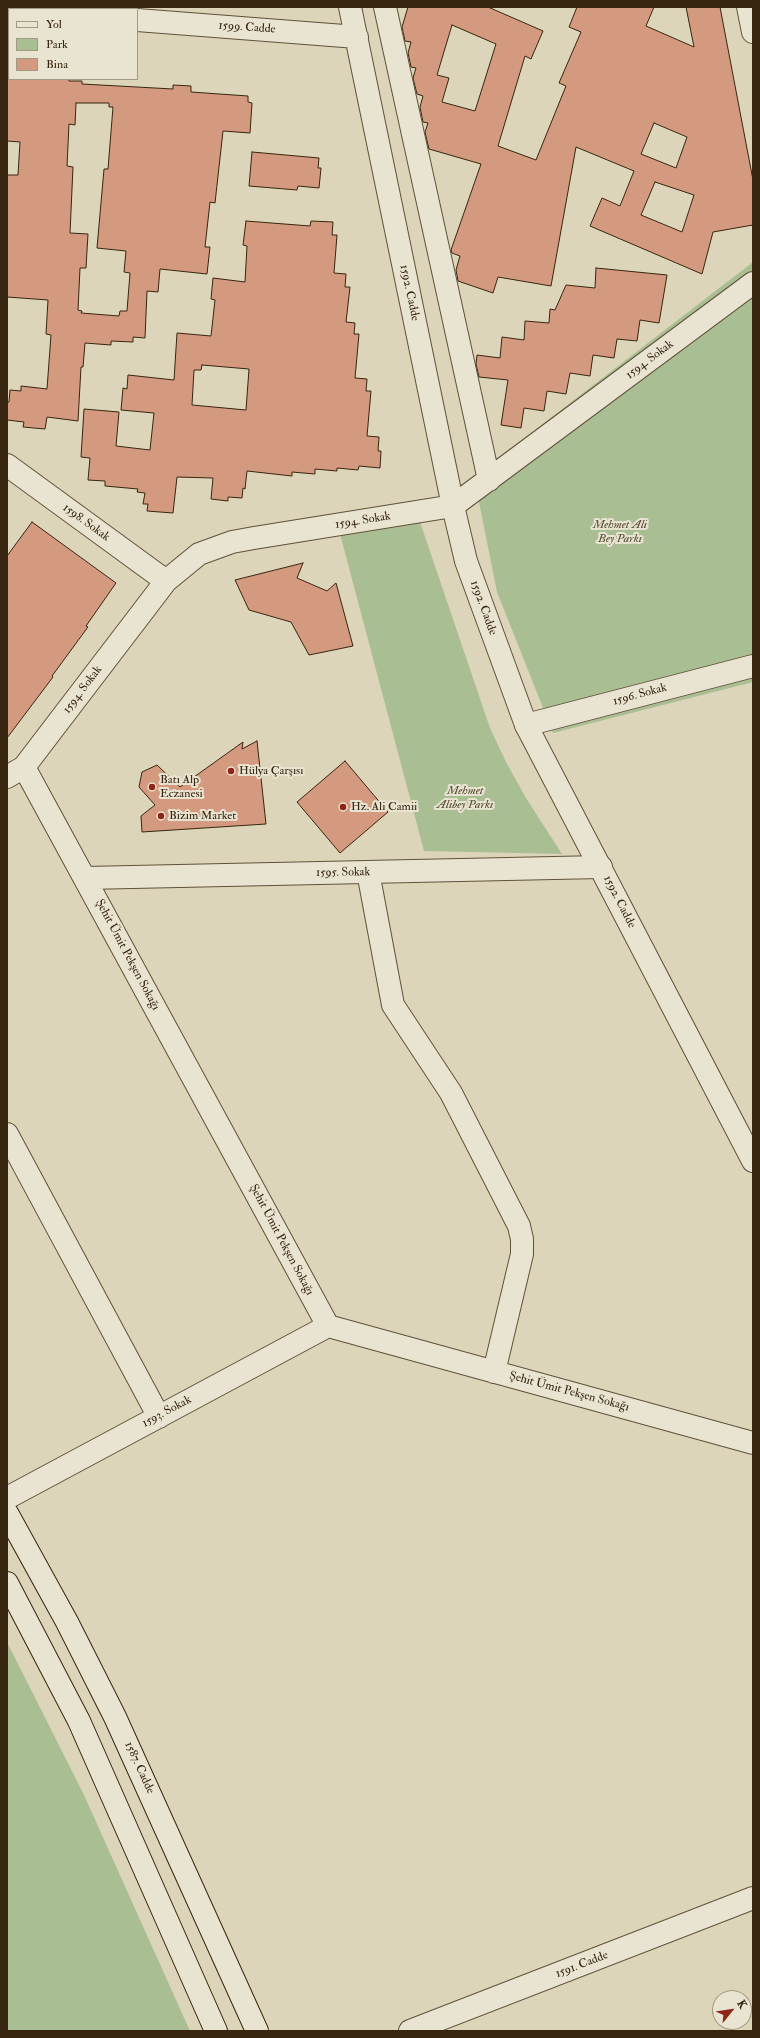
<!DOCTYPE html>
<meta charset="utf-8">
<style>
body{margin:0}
#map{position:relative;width:760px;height:2038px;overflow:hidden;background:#ddd5b9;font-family:"IM FELL Double Pica",serif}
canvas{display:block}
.frame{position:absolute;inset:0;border:8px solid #37250f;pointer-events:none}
.legend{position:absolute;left:8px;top:8px;width:130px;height:72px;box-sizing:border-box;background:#e9e4d2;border:1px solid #a29884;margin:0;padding:5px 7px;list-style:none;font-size:12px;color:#37250f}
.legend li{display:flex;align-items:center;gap:8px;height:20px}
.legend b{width:20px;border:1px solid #a29884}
.north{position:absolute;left:712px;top:1990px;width:40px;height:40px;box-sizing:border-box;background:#e9e4d2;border:1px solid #a29884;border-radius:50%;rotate:60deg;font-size:11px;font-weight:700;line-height:16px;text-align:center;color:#37250f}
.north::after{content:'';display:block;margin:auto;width:14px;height:18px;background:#8f2418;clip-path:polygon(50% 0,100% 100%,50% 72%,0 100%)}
</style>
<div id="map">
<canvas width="760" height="2038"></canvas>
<div class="frame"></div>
<ul class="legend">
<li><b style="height:5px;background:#e9e4d2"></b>Yol</li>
<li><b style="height:11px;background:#aabe94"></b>Park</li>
<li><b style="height:11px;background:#d49a7f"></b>Bina</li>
</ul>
<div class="north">K</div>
</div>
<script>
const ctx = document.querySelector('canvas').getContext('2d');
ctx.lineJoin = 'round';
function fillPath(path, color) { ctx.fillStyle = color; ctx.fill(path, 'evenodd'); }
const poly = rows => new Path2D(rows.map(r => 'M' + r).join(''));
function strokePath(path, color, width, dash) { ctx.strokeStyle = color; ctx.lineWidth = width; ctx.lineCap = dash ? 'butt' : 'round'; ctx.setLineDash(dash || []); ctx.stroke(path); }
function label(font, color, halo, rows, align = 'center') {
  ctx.font = font + ' "IM FELL Double Pica",serif'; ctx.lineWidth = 4; ctx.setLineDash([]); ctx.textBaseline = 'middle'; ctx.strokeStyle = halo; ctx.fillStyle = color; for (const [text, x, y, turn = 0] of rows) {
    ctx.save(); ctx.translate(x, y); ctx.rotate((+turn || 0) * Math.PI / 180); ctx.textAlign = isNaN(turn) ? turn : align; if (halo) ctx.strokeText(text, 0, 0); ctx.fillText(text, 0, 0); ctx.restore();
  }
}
fillPath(poly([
 [753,262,753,682,553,733,497,592,474,477],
 [420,522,490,728,506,762,526,798,562,854,424,851,340,534],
 [7,1642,84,1795,190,2031,7,2031]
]), '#aabe94');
const building = poly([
 [408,7,488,7,543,31,531,59,525,56,498,146,536,160,566,86,559,83,581,32,569,27,577,7,654,7,646,26,694,47,686,7,720,7,753,180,753,225,713,232,702,274,590,226,602,198,620,206,634,171,576,147,551,286,498,277,493,293,458,281,456,270,460,256,452,253,451,250,481,164,429,149,425,132,428,123,423,122,420,107,423,96,417,94,413,78,416,68,411,67,408,53,411,42,405,41,402,27,408,7],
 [452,25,496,44,475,111,442,102,449,78,437,75,452,25],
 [654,123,687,137,676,168,641,154,654,123],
 [655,182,694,195,682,232,641,215,655,182],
 [7,79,69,79,69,81,82,81,82,84,173,89,173,85,191,86,191,92,248,96,248,102,252,103,250,133,223,131,215,203,210,202,205,247,210,247,207,274,160,269,158,292,147,291,145,338,133,337,133,342,111,341,111,345,85,343,83,367,81,367,78,421,47,417,45,429,23,427,24,422,7,420,7,402,9,402,10,390,21,391,21,386,47,389,51,335,46,334,48,300,7,297,7,175,18,175,20,142,7,141,7,79],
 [76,103,109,103,109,107,113,107,108,169,104,169,97,248,126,251,124,272,130,273,127,311,120,311,119,316,81,313,82,311,78,310,80,268,86,268,88,234,70,233,73,167,67,166,69,124,75,125,76,103],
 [252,152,319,158,318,168,321,168,319,188,298,186,297,190,249,186,252,152],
 [246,221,310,226,311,221,333,222,332,235,337,235,334,273,346,274,345,287,350,287,346,322,355,323,354,334,359,334,355,378,367,379,366,391,371,391,367,436,379,437,378,451,381,451,380,468,359,466,358,470,337,468,337,471,315,469,315,474,292,472,292,476,247,471,245,489,243,488,242,498,228,497,228,501,211,499,213,478,177,477,173,513,147,511,148,504,143,504,145,493,137,492,138,489,105,486,105,481,88,480,90,458,81,457,84,409,119,412,116,446,150,450,154,413,121,410,123,388,127,389,128,375,174,380,177,333,211,336,215,300,211,299,213,278,245,282,247,246,243,245,246,221],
 [202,365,249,369,246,410,192,405,194,370,201,370,202,365],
 [596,268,667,275,659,323,640,320,637,341,617,339,614,358,593,355,590,376,570,373,566,394,547,391,544,411,524,408,521,428,501,425,508,380,479,377,476,364,477,355,500,358,502,337,524,340,525,321,549,323,550,309,555,310,566,285,595,288,596,268],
 [32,522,116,583,86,626,88,627,52,676,53,677,7,738,7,556,32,522],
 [303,563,297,578,327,591,336,583,353,646,309,655,291,622,249,610,235,580,303,563],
 [257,741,266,824,142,832,141,816,155,805,139,787,142,772,157,765,180,787,243,742,242,749,257,741],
 [345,761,388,812,340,853,297,802,345,761]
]);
fillPath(building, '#d49a7f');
strokePath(building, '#37250f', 1);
const minor = poly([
 [385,7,489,480],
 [748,7,753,32],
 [7,465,166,581],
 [526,725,753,666],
 [24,767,328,1326,753,1443],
 [7,777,24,767,166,581,199,554,232,542,254,538,453,506,753,283],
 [368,872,393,1005,451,1093,519,1226,522,1239,522,1254,494,1372],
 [85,878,601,867],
 [7,1134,159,1417],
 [7,1498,328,1326]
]);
const tertiary = poly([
 [350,7,453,506,466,561,526,725,753,1161],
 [7,10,9,10],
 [137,20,357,37],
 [410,2031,753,1898]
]);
const secondary = poly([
 [7,1513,67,1622,115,1717,257,2031],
 [7,1583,79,1721,216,2031]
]);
strokePath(minor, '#60513a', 24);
strokePath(tertiary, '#60513a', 24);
strokePath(secondary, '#37250f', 24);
strokePath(minor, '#e9e4d2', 22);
strokePath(tertiary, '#e9e4d2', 22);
strokePath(secondary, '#e9e4d2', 22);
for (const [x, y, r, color] of [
 [231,771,4,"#8f2418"],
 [152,787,4,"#8f2418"],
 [343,807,4,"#8f2418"],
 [161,816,4,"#8f2418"]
]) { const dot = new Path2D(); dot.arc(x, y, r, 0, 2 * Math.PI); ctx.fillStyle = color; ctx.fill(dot); strokePath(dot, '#e9e4d2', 1.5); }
label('12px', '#37250f', '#e9e4d2', [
 ["1599. Cadde",247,28,4],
 ["1592. Cadde",409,293,78],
 ["1594. Sokak",650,360,-37],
 ["1594. Sokak",363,521,-9],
 ["1598. Sokak",86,523,36],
 ["1592. Cadde",483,608,70],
 ["1594. Sokak",83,690,-53],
 ["1596. Sokak",640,695,-15],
 ["1595. Sokak",343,873,-1],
 ["1592. Cadde",619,902,63],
 ["Şehit Ümit Pekşen Sokağı",127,955,62],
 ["Şehit Ümit Pekşen Sokağı",281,1240,62],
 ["Şehit Ümit Pekşen Sokağı",569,1392,15],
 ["1593. Sokak",167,1412,-28],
 ["1587. Cadde",139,1768,65],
 ["1591. Cadde",582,1965,-21]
]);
label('italic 12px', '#544b30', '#e9e4d2', [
 ["Mehmet Ali",620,525],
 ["Bey Parkı",620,539],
 ["Mehmet",465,791],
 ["Alibey Parkı",465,805]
]);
label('12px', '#37250f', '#e9e4d2', [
 ["Hülya Çarşısı",239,771],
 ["Batı Alp",160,780],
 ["Eczanesi",160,794],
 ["Hz. Ali Camii",351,807],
 ["Bizim Market",169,816]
], 'left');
</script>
